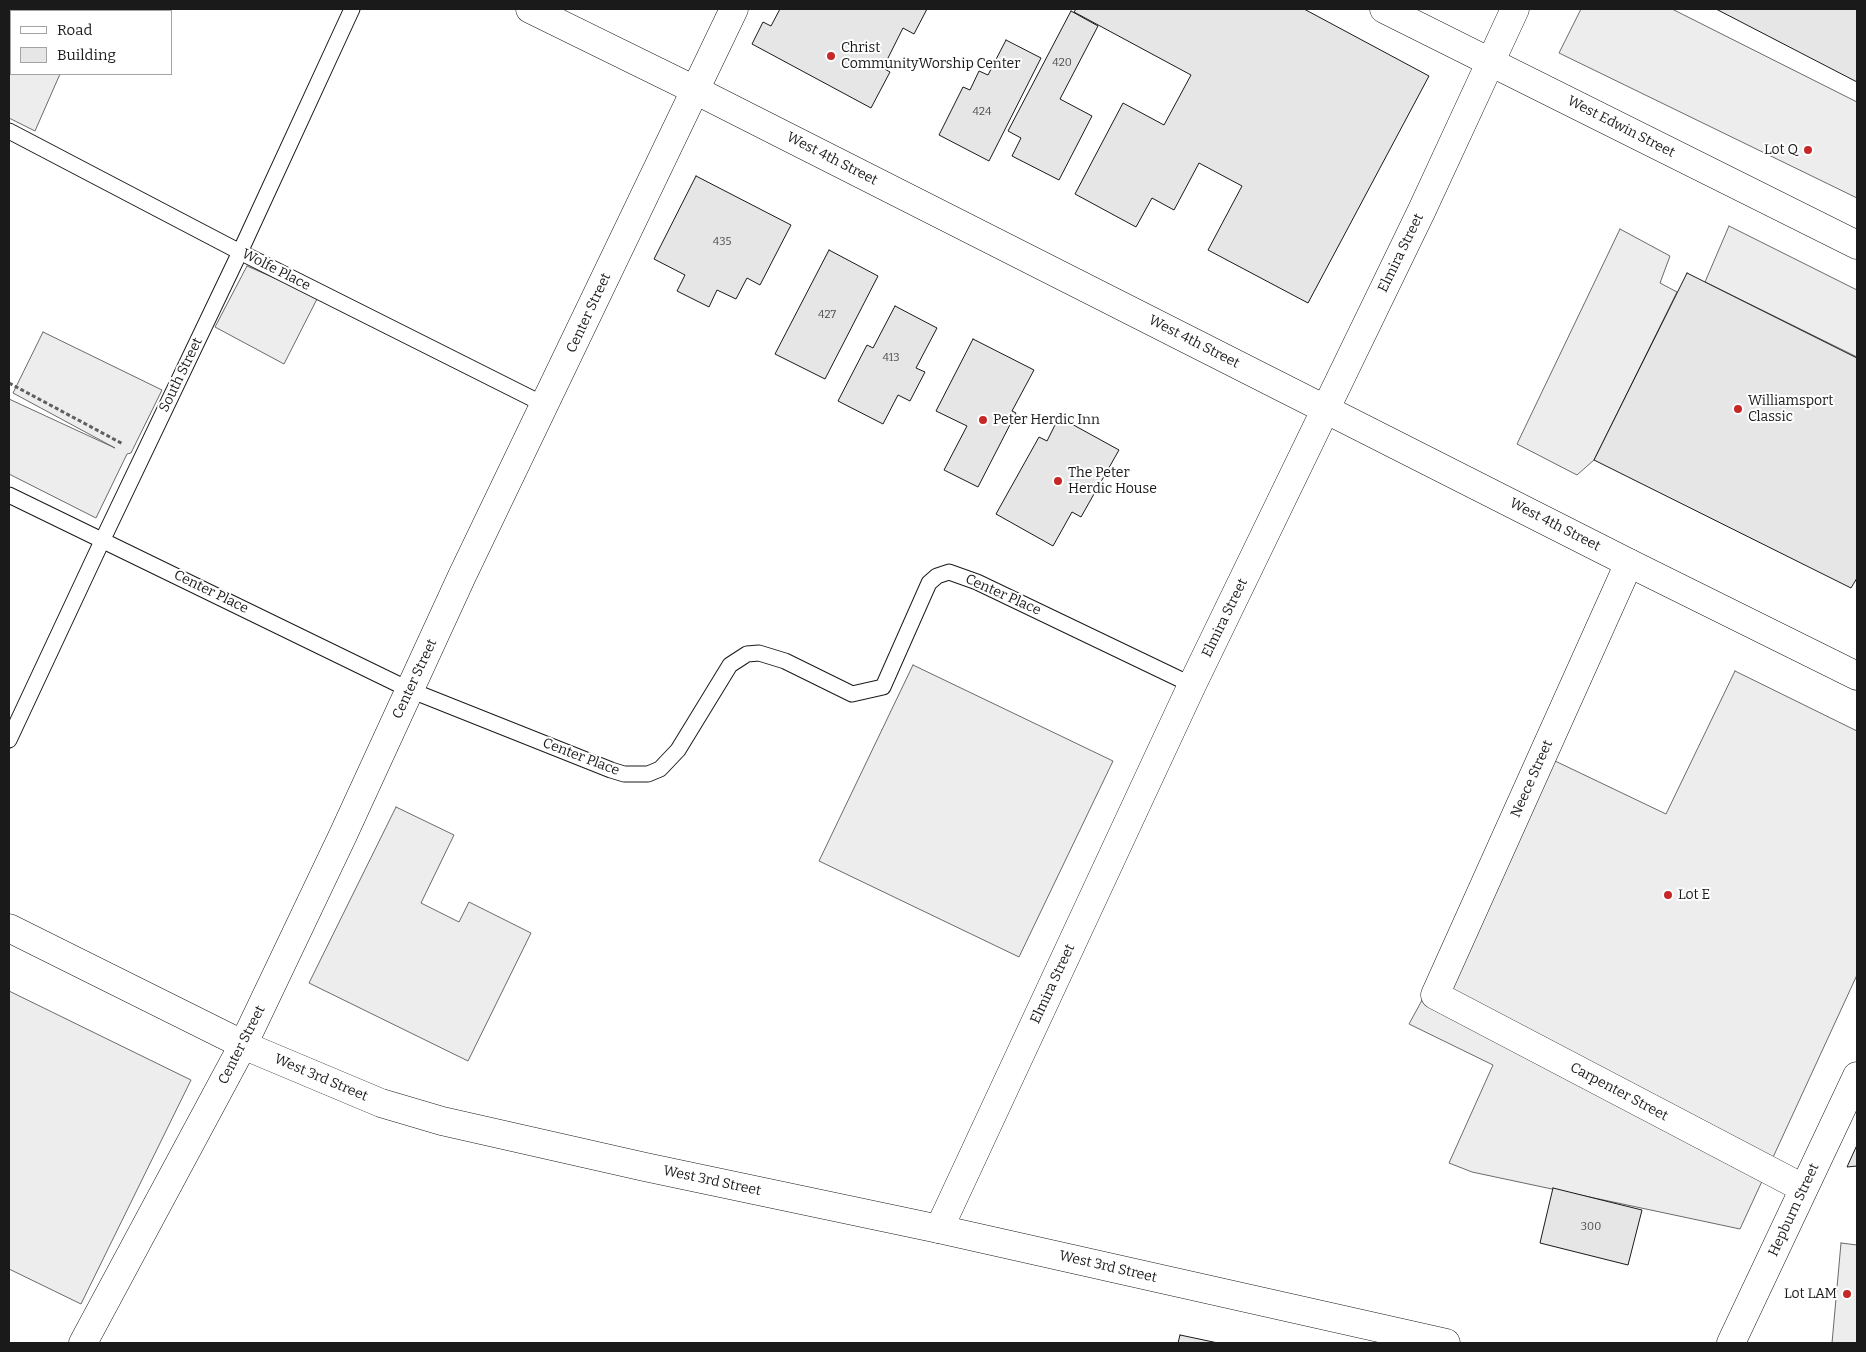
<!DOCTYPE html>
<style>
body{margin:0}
#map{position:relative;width:1866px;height:1352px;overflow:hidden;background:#fff;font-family:Bitter,serif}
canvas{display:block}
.frame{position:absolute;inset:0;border:10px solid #1a1a1a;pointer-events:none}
.legend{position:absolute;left:10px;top:10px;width:162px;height:65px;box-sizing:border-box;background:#fff;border:1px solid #a3a3a3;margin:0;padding:6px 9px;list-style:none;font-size:15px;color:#1a1a1a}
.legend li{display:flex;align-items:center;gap:10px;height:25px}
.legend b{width:25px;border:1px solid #a3a3a3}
</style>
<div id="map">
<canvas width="1866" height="1352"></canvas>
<div class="frame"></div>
<ul class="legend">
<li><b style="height:6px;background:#fff"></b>Road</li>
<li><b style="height:14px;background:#e6e6e6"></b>Building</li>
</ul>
</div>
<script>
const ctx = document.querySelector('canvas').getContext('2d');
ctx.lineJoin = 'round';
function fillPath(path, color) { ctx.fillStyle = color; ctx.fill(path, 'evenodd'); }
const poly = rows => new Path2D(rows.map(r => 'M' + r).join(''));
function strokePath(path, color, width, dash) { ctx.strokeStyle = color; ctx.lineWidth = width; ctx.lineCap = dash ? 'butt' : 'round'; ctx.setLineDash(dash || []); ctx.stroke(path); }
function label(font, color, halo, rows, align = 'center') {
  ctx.font = font + ' Bitter,serif'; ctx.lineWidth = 4; ctx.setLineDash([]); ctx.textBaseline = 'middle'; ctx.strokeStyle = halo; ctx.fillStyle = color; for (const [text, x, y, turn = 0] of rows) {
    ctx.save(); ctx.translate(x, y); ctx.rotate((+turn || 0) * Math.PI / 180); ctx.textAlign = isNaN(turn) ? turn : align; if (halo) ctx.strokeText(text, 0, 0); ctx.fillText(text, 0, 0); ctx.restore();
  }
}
const built = poly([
 [13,9,60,9,65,11,12,11,13,9],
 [1581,9,1672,9,1857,102,1857,198,1559,53,1581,9],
 [11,12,11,74,60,74,35,131,9,118,9,17,11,12],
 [1729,226,1857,290,1857,357,1705,282,1729,226],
 [1620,229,1670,256,1660,283,1677,292,1594,460,1577,475,1517,444,1620,229],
 [247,266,318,297,284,364,215,327,247,266],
 [43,332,162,390,131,453,127,454,96,518,9,474,9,399,115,448,13,393,43,332],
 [913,665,1113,761,1019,957,819,861,913,665],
 [1735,671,1857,731,1857,975,1740,1229,1472,1172,1449,1163,1493,1065,1409,1024,1553,760,1666,814,1735,671],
 [396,807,454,835,421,903,459,922,469,902,531,933,468,1061,309,983,396,807],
 [9,991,191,1080,81,1304,9,1269,9,991],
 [1841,1243,1857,1245,1857,1343,1832,1343,1841,1243]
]);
fillPath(built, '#ededed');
strokePath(built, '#6a6a6a', 1);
const building = poly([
 [780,9,927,9,914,34,903,28,883,68,890,72,871,108,752,44,763,22,771,26,780,9],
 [1076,9,1304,9,1429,76,1308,303,1208,250,1242,186,1199,163,1174,210,1152,198,1136,227,1075,194,1123,103,1164,125,1191,75,1074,12,1076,9],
 [1716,9,1857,9,1857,82,1716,9],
 [1071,11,1098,26,1060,99,1092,116,1059,180,1012,156,1021,138,1008,131,1071,11],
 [1006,40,1041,58,989,161,939,135,963,87,970,90,979,71,988,75,1006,40],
 [696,176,791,225,760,285,747,278,736,299,717,290,709,307,677,291,685,275,654,259,696,176],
 [829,250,878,276,825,379,775,354,829,250],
 [1687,273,1857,358,1857,578,1851,588,1594,460,1687,273],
 [895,306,937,328,916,368,925,372,910,401,898,395,883,424,838,401,867,345,873,348,895,306],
 [973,339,1034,370,1012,411,1016,413,978,487,944,470,967,426,936,411,973,339],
 [1059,417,1119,450,1081,517,1072,512,1053,546,996,514,1039,437,1047,441,1059,417],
 [1857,1145,1857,1166,1847,1167,1857,1145],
 [1553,1188,1642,1210,1628,1265,1540,1243,1553,1188],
 [1180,1335,1218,1343,1178,1343,1180,1335]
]);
fillPath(building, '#e6e6e6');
strokePath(building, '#1a1a1a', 1);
const lane = poly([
 [9,131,240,252,545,405],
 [9,495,410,690,611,770,624,774,648,774,660,769,678,750,730,665,747,654,759,653,785,661,852,694,883,687,929,583,937,576,949,572,977,582,1192,685],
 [9,740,103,539,240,252,352,9]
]);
const street = poly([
 [1384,9,1857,245],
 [1629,563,1435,995,1803,1188],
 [939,1229,1192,685,1422,210,1515,9],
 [83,1343,243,1045,343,835,462,576,734,9]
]);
const primary = poly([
 [530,9,695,90,1629,563,1857,676],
 [9,928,250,1048,381,1103,442,1121,645,1167,939,1229,1446,1343],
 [1731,1343,1857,1076]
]);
strokePath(lane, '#1a1a1a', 17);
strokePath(street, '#1a1a1a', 29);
strokePath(primary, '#1a1a1a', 29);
strokePath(poly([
 [9,383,123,444]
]), '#5f5f5f', 3, [4, 2.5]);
strokePath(lane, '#fff', 15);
strokePath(street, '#fff', 28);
strokePath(primary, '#fff', 28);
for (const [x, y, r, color] of [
 [831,56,5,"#c62828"],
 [1808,150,5,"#c62828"],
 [1738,409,5,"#c62828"],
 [983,420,5,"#c62828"],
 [1058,481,5,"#c62828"],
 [1668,895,5,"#c62828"],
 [1847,1294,5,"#c62828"]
]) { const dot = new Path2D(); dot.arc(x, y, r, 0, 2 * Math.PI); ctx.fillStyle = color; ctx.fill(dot); strokePath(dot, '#fff', 2); }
label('11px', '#4d4d4d', null, [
 ["420",1062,63],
 ["424",982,112],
 ["435",722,242],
 ["427",827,315],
 ["413",891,358],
 ["300",1591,1227]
]);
label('14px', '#1a1a1a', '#fff', [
 ["Christ",841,48],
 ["CommunityWorship Center",841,64],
 ["Lot Q",1798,150,"right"],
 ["Williamsport",1748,401],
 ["Classic",1748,417],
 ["Peter Herdic Inn",993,420],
 ["The Peter",1068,473],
 ["Herdic House",1068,489],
 ["Lot E",1678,895],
 ["Lot LAM",1837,1294,"right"]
], 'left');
label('14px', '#1a1a1a', '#fff', [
 ["West Edwin Street",1621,127,27],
 ["West 4th Street",832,159,27],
 ["Elmira Street",1401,253,-64],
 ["Wolfe Place",276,270,27],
 ["Center Street",589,313,-65],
 ["West 4th Street",1194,342,27],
 ["South Street",181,375,-64],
 ["West 4th Street",1555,525,27],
 ["Center Place",211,592,26],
 ["Center Place",1003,595,24],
 ["Elmira Street",1225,618,-64],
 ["Center Street",415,679,-65],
 ["Center Place",581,757,21],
 ["Neece Street",1532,779,-66],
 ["Elmira Street",1053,984,-65],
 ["Center Street",242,1045,-63],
 ["West 3rd Street",321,1078,23],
 ["Carpenter Street",1619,1092,28],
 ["West 3rd Street",712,1181,12],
 ["Hepburn Street",1794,1210,-65],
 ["West 3rd Street",1108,1267,13]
]);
</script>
